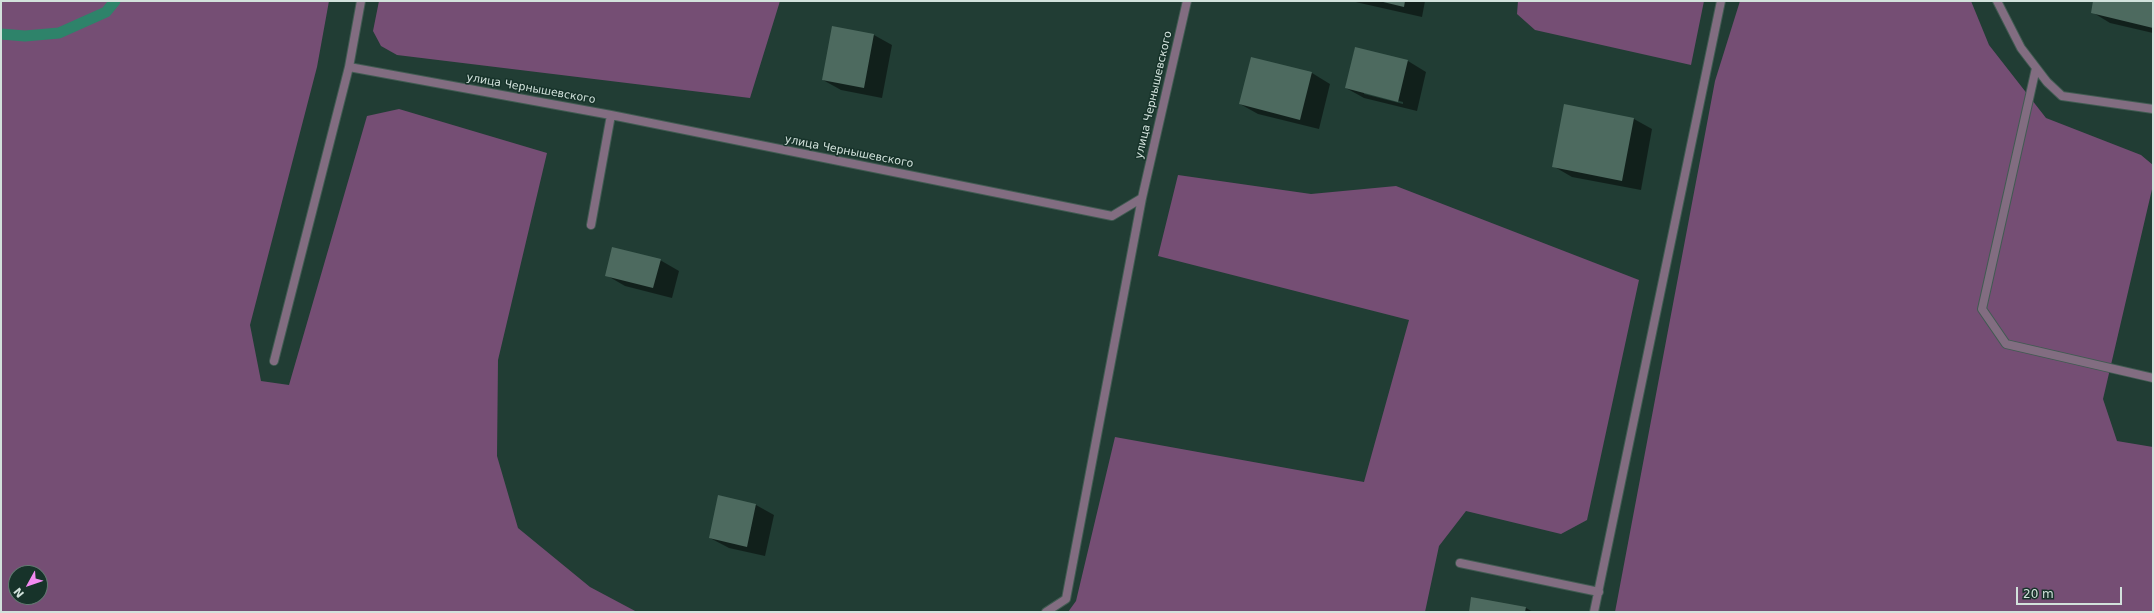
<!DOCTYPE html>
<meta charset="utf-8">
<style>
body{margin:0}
#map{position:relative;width:2154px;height:613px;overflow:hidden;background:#213d34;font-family:"DejaVu Sans",sans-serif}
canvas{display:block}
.frame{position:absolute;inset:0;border:2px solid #d2e2dc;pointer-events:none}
.north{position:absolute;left:8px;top:565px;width:40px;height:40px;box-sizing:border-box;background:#17332a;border:1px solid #627971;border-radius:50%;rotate:230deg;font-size:11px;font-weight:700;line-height:16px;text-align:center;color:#d2e2dc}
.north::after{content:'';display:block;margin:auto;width:14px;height:18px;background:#f28af2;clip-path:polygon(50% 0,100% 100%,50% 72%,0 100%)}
.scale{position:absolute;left:2016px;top:587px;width:106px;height:18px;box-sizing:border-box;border:2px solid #d2e2dc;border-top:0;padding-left:5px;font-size:12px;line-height:14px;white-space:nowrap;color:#d2e2dc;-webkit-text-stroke:3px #17332a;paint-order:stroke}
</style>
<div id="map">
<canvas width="2154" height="613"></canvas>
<div class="frame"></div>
<div class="north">N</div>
<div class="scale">20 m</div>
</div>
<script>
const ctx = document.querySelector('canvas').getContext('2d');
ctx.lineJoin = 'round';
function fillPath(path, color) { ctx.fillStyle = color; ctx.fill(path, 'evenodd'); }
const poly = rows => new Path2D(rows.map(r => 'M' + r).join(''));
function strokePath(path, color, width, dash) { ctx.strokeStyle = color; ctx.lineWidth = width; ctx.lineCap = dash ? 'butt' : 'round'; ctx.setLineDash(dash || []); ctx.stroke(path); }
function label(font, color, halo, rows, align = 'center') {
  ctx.font = font + ' "DejaVu Sans",sans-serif'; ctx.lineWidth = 3; ctx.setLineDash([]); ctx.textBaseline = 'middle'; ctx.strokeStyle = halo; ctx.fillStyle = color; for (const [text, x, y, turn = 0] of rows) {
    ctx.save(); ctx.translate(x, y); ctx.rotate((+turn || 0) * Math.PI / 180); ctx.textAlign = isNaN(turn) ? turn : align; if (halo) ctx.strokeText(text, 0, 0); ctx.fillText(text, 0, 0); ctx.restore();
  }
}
fillPath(poly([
 [1,1,329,1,317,67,250,325,261,381,289,385,367,116,399,109,547,153,498,360,497,456,518,528,590,587,637,612,1,612],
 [16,573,40,573,40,597,16,597],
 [379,1,780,1,750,98,397,55,381,46,373,31],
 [1518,1,1704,1,1691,65,1535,30,1517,14],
 [1740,1,1971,1,1989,45,2046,118,2141,155,2153,165,2153,185,2103,399,2117,441,2153,447,2153,612,1615,612,1715,81],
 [1178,175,1311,194,1396,186,1639,280,1587,520,1561,534,1466,511,1439,546,1425,612,1068,612,1076,601,1115,437,1364,482,1409,320,1158,256]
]), '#754e74');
fillPath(poly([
 [1351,1,1425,1,1422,17],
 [2094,1,2153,1,2153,33,2110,23,2092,12],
 [874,35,892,45,882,98,841,90,823,80],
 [1355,48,1408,61,1426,72,1417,111,1364,98,1346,88],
 [1364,92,1403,102,1403,104,1364,94],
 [1312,73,1330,84,1319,129,1258,114,1240,104],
 [1565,105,1634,119,1652,129,1641,190,1572,177,1553,166],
 [660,260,679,271,672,298,625,286,606,275],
 [719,496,756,505,774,515,765,556,729,548,710,538],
 [1526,608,1533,612,1470,612]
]), '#0007');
strokePath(poly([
 [1,34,25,36,59,33,106,12,115,1]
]), '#2e836a', 11);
fillPath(poly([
 [1379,1,1405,1,1404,7],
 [2093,1,2153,1,2153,28,2091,13],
 [832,26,874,34,864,88,822,80],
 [1355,47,1408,60,1398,102,1345,88],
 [1251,57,1312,72,1300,120,1239,104],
 [1564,104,1634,118,1622,181,1552,167],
 [612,247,661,259,653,288,605,276],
 [718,495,756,504,747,547,709,538],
 [1471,597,1526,607,1525,612,1469,612]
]), '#4d6a5f');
const service = poly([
 [1997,1,2021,48,2047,82,2062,96,2153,109],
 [349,67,611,115,1112,216,1142,198,1187,1],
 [2036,68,1982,309,2006,344,2153,378],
 [591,225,611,115],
 [274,361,349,67,361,1],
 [1460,563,1599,592],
 [1046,612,1066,599,1142,198],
 [1594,612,1721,1]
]);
strokePath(service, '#415b52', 10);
strokePath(service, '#826d81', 8);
label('11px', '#d2e2dc', '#17332a', [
 ["улица Чернышевского",531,89,10],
 ["улица Чернышевского",1154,95,-77],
 ["улица Чернышевского",849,152,11]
]);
</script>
